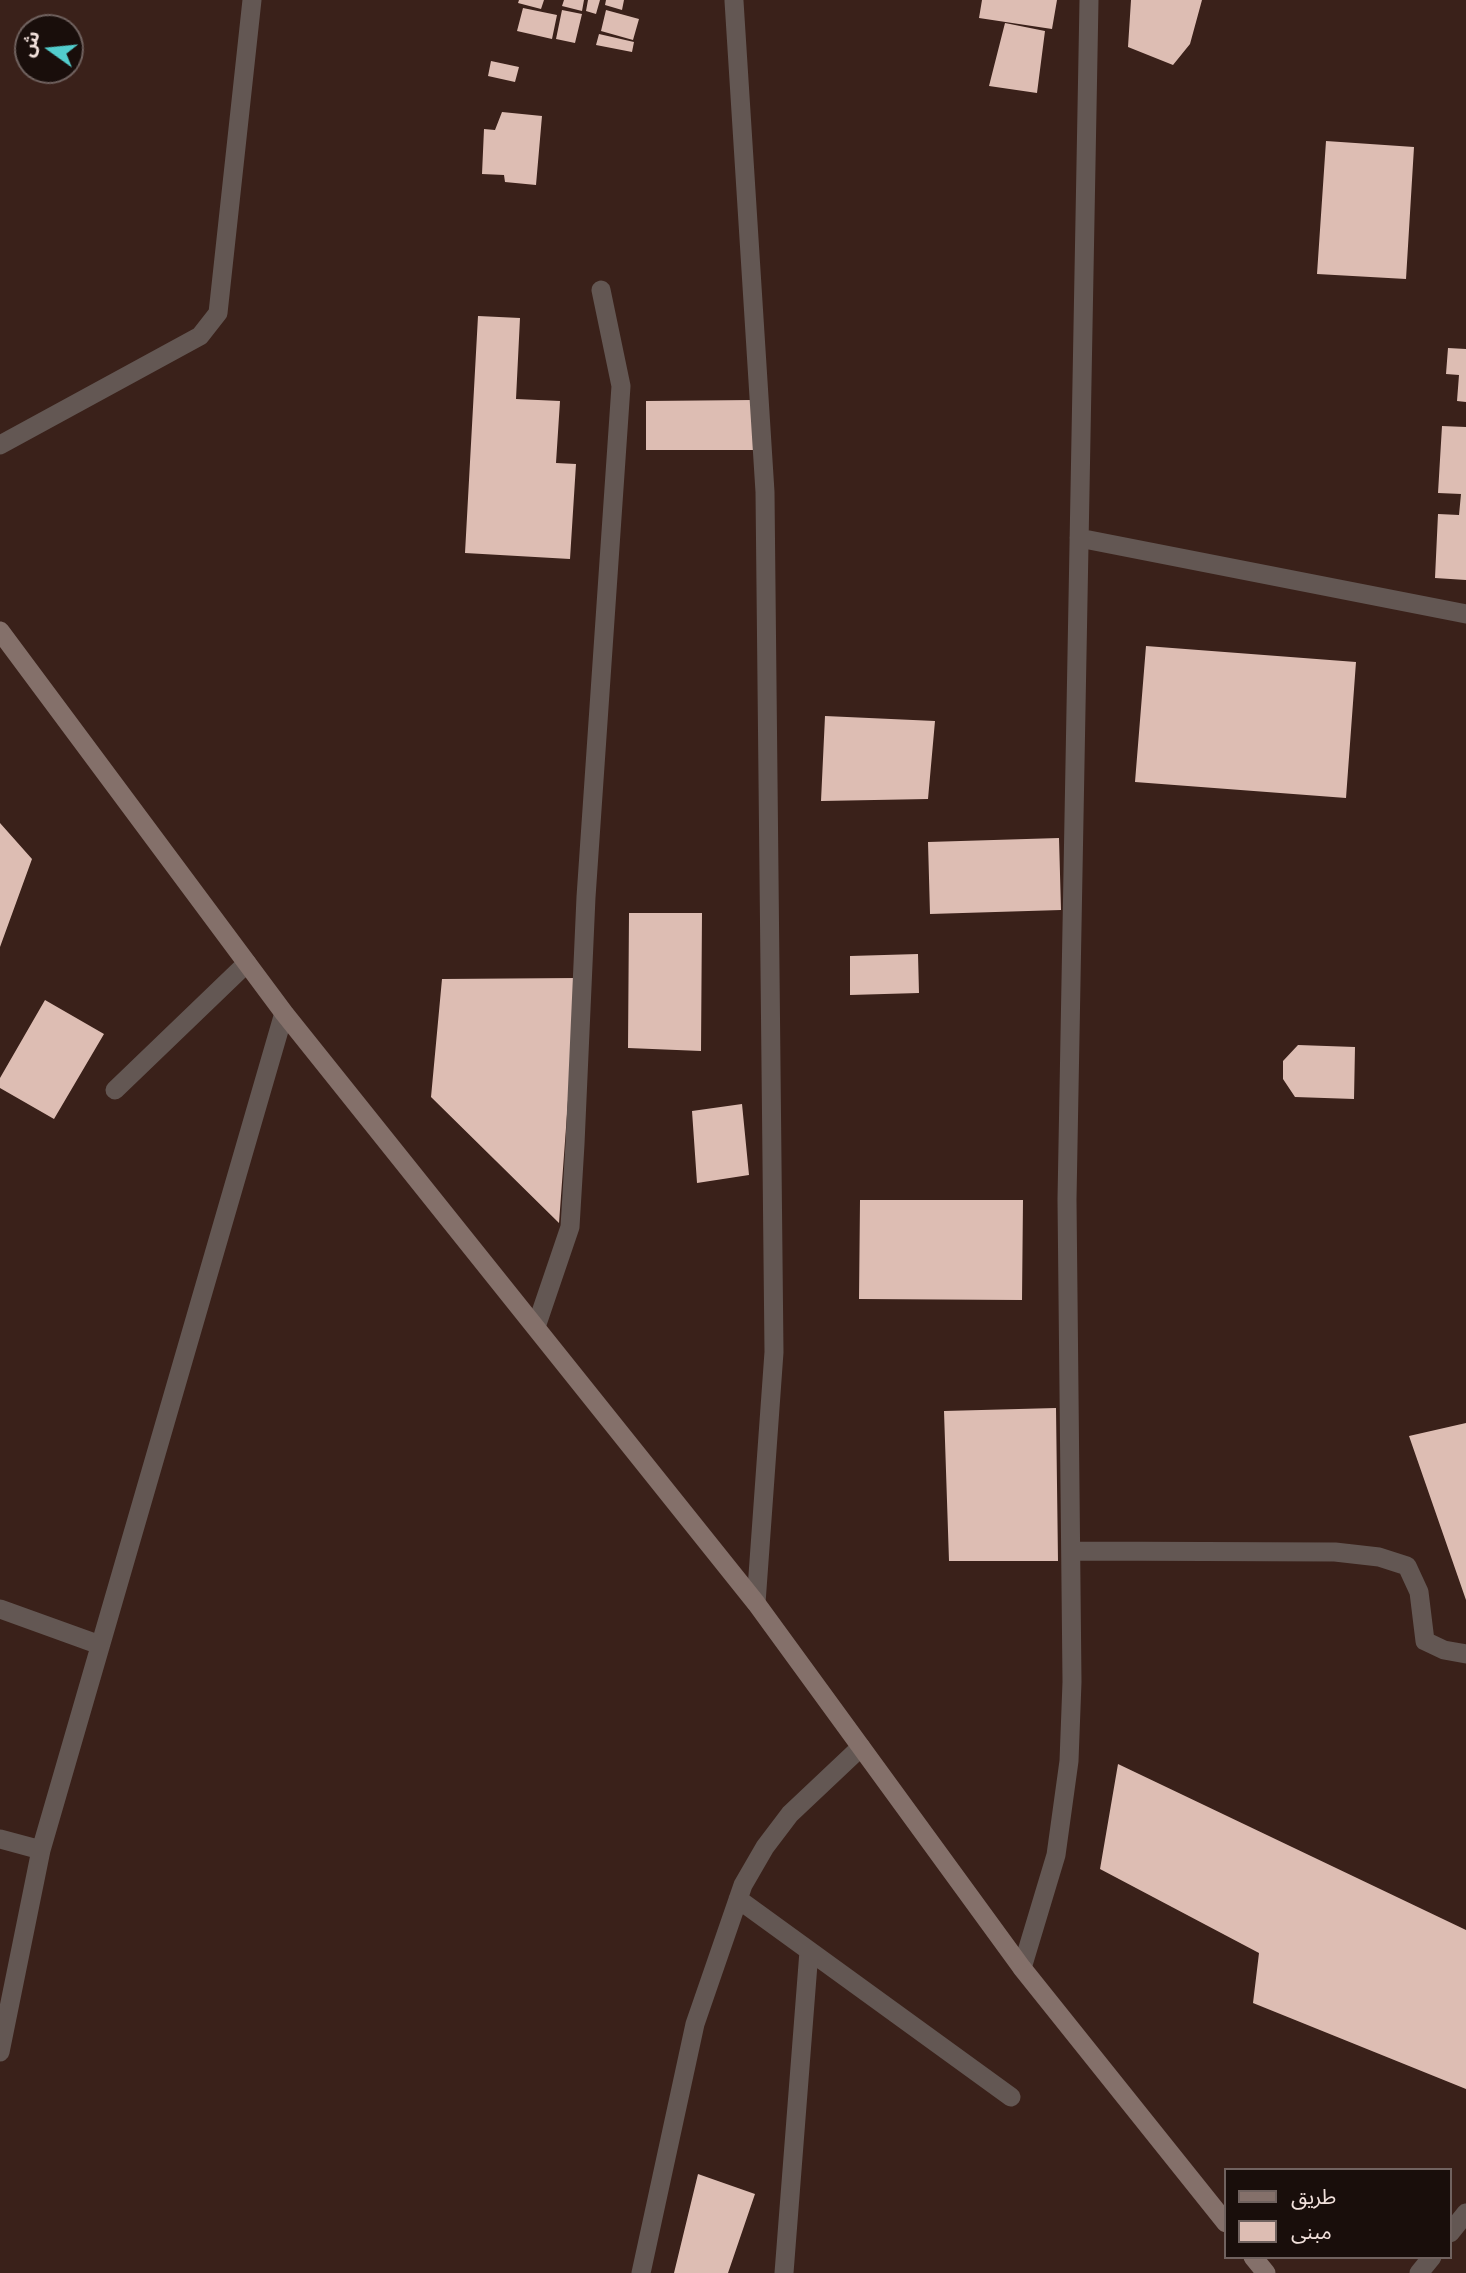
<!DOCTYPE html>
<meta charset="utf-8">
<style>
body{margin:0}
#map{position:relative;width:1466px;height:2273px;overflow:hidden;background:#3a211a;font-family:Montserrat,"Noto Sans Arabic",sans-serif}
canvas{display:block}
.legend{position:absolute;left:1224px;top:2168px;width:228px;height:91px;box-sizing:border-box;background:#190e0b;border:2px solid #70625f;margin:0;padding:9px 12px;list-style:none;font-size:21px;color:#f2e1dc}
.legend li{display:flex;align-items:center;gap:14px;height:35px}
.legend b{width:35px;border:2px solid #70625f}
.north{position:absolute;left:14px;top:14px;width:70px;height:70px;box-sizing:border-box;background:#190e0b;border:2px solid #70625f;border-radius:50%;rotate:285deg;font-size:19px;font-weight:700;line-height:28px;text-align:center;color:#f2e1dc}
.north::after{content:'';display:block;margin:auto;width:24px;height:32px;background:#52cdcd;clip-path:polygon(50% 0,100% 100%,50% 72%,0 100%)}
</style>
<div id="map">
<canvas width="1466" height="2273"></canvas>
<ul class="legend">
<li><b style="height:9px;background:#84706a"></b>طريق</li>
<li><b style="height:19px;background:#ddbdb3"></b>مبنى</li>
</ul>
<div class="north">ش</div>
</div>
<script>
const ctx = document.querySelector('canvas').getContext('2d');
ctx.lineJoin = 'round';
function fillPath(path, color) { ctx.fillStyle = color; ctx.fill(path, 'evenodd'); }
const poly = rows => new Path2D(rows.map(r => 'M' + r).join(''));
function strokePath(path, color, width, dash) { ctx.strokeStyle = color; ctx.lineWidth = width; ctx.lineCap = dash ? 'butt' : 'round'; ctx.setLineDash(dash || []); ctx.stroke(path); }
fillPath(poly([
 [519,0,544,0,541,9,518,3],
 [564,0,584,0,582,11,562,6],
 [588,0,600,0,596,14,586,11],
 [606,0,624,0,622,10,605,5],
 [982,0,1057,0,1052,29,979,18],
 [1131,0,1202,0,1190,44,1173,65,1128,47],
 [523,8,557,15,552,39,517,31],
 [562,10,582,14,575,43,556,39],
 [606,10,639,19,633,40,601,31],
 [1005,23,1045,31,1037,93,989,86],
 [599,34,634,42,632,52,596,45],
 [491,61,519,67,515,82,488,76],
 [502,112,542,116,536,185,505,182,504,175,482,174,484,129,495,130],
 [1326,141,1414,147,1406,279,1317,274],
 [478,316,520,318,516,399,560,401,556,463,576,464,570,559,465,553],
 [1448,348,1466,349,1466,402,1457,401,1459,375,1446,374],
 [753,400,753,450,646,450,646,401],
 [1442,426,1466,427,1466,580,1435,578,1438,514,1459,515,1461,494,1438,493],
 [1146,646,1356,662,1346,798,1135,782],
 [825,716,935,721,928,799,821,801],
 [0,823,32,859,0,947],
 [1059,838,1061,910,930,914,928,842],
 [629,913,702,913,701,1051,628,1048],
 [918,954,919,993,850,995,850,956],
 [577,978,559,1223,431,1097,442,979],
 [45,1000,104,1034,54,1119,0,1088,0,1078],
 [1298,1045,1355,1047,1354,1099,1295,1097,1283,1079,1283,1061],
 [742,1104,749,1175,697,1183,692,1111],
 [860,1200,1023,1200,1022,1300,859,1299],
 [1056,1408,1058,1561,949,1561,944,1411],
 [1466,1423,1466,1600,1409,1436],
 [1118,1764,1466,1930,1466,2089,1253,2003,1259,1953,1100,1869],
 [698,2174,755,2194,728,2273,674,2273]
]), '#ddbdb3');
strokePath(poly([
 [734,1,765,492,774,1352,756,1603],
 [0,445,200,336,218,313,252,0],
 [1079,538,1466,614],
 [115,1090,247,963],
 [536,1327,570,1227,575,1144,586,897,621,386,601,290],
 [1073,1551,1335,1552,1379,1557,1407,1566,1419,1592,1425,1641,1444,1650,1466,1654],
 [0,1609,100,1645],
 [0,1839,41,1850,284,1013],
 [738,1899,1011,2097],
 [1022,1968,1056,1855,1069,1761,1072,1682,1067,1199,1089,0],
 [0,2052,41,1850],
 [1450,2233,1466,2213],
 [641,2273,695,2024,743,1885,765,1847,790,1814,861,1747],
 [784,2273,809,1951],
 [1419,2273,1432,2257]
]), '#635753', 19);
strokePath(poly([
 [0,631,284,1013,756,1603,1022,1968,1226,2223],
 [1253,2257,1266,2273]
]), '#84706a', 19);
</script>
